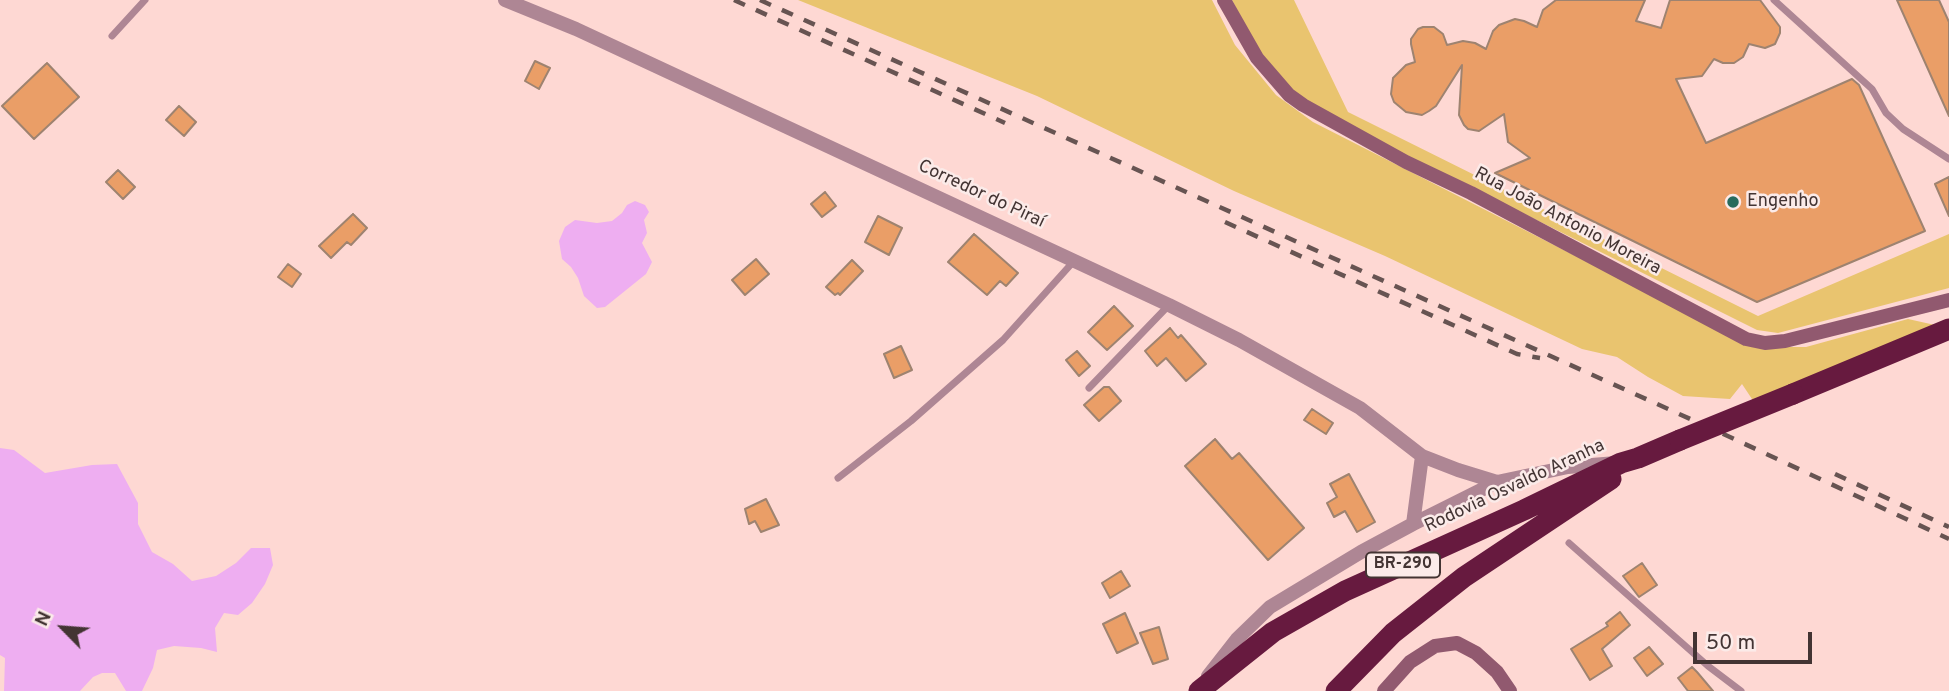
<!DOCTYPE html>
<meta charset="utf-8">
<style>
body{margin:0}
#map{position:relative;width:1949px;height:691px;overflow:hidden;background:#fed8d3;font-family:Overpass,sans-serif}
canvas{display:block}
.north{position:absolute;left:28px;top:593px;width:70px;height:70px;-webkit-text-stroke:5px #fbebe9;paint-order:stroke;rotate:295deg;font-size:19px;font-weight:700;line-height:28px;text-align:center;color:#433433}
.north::after{content:'';display:block;margin:auto;width:24px;height:32px;background:#433433;clip-path:polygon(50% 0,100% 100%,50% 72%,0 100%)}
.scale{position:absolute;left:1693px;top:632px;width:119px;height:32px;box-sizing:border-box;border:4px solid #433433;border-top:0;padding-left:9px;font-size:21px;line-height:24px;white-space:nowrap;color:#433433;-webkit-text-stroke:5px #fbebe9;paint-order:stroke}
</style>
<div id="map">
<canvas width="1949" height="691"></canvas>
<div class="north">N</div>
<div class="scale">50 m</div>
</div>
<script>
const ctx = document.querySelector('canvas').getContext('2d');
ctx.lineJoin = 'round';
function fillPath(path, color) { ctx.fillStyle = color; ctx.fill(path, 'evenodd'); }
const poly = rows => new Path2D(rows.map(r => 'M' + r).join(''));
function strokePath(path, color, width, dash) { ctx.strokeStyle = color; ctx.lineWidth = width; ctx.lineCap = dash ? 'butt' : 'round'; ctx.setLineDash(dash || []); ctx.stroke(path); }
function label(font, color, halo, rows, align = 'center') {
  ctx.font = font + ' Overpass,sans-serif'; ctx.lineWidth = 5; ctx.setLineDash([]); ctx.textBaseline = 'middle'; ctx.strokeStyle = halo; ctx.fillStyle = color; for (const [text, x, y, turn = 0] of rows) {
    ctx.save(); ctx.translate(x, y); ctx.rotate((+turn || 0) * Math.PI / 180); ctx.textAlign = isNaN(turn) ? turn : align; if (halo) ctx.strokeText(text, 0, 0); ctx.fillText(text, 0, 0); ctx.restore();
  }
}
fillPath(poly([
 [798,0,1212,0,1235,45,1276,95,1313,122,1754,347,1806,347,1908,319,1935,325,1754,402,1742,384,1730,399,1683,396,1648,377,1617,357,1582,349,1385,256,1234,191,1037,96],
 [1232,0,1294,0,1348,112,1758,316,1949,234,1949,288,1778,333,1757,330,1310,107,1290,89,1256,48]
]), '#e9c46f');
fillPath(poly([
 [635,201,645,205,649,212,644,220,647,233,642,243,652,262,646,274,605,307,597,308,584,296,578,278,571,267,562,259,559,241,565,227,575,220,597,223,612,221,622,213,627,205],
 [0,448,14,450,45,473,92,465,117,464,138,503,138,524,152,552,173,564,192,581,216,576,236,563,251,548,270,548,273,565,265,584,252,603,238,615,224,613,215,628,217,652,201,648,174,646,157,650,153,668,142,691,126,691,115,673,102,673,93,677,80,691,4,691,5,658,0,655]
]), '#eeaef1');
const building = poly([
 [1556,0,1645,0,1636,21,1661,28,1670,0,1760,0,1780,27,1780,33,1775,44,1765,48,1749,44,1743,57,1734,63,1723,63,1714,59,1702,76,1676,79,1706,143,1852,79,1859,85,1925,231,1757,302,1495,173,1530,158,1508,142,1504,114,1479,131,1468,129,1464,125,1459,115,1462,65,1436,106,1429,111,1422,115,1406,112,1394,102,1391,94,1393,78,1406,65,1415,62,1411,44,1411,39,1418,29,1423,27,1434,27,1443,34,1447,45,1463,41,1475,43,1486,49,1493,31,1499,25,1515,19,1524,21,1537,27,1543,10,1556,0],
 [1897,0,1939,0,1949,22,1949,116,1897,0],
 [535,61,550,68,539,89,525,81,535,61],
 [47,63,79,97,34,139,2,106,47,63],
 [179,106,196,122,184,136,166,120,179,106],
 [118,170,135,187,123,199,106,182,118,170],
 [1949,177,1949,216,1935,184,1949,177],
 [825,192,836,206,822,217,811,204,825,192],
 [353,214,367,228,351,245,347,242,331,258,319,246,353,214],
 [878,216,902,228,889,255,865,242,878,216],
 [974,234,1018,273,1006,286,1000,281,987,295,948,262,974,234],
 [756,259,769,274,745,295,732,280,756,259],
 [852,260,863,271,840,295,838,293,835,295,826,287,852,260],
 [288,264,301,274,292,287,278,277,288,264],
 [1114,306,1133,326,1107,350,1088,332,1114,306],
 [1170,328,1178,338,1181,335,1206,364,1186,381,1166,358,1157,366,1145,351,1170,328],
 [901,346,912,370,894,378,884,354,901,346],
 [1077,351,1090,366,1079,376,1066,360,1077,351],
 [1104,387,1109,387,1121,401,1099,421,1084,405,1104,387],
 [1312,409,1333,423,1326,434,1304,420,1312,409],
 [1215,439,1232,459,1239,453,1304,528,1268,560,1185,466,1215,439],
 [1349,474,1375,522,1357,532,1345,511,1334,517,1327,503,1337,497,1330,484,1349,474],
 [766,499,779,525,761,532,755,521,749,524,745,509,766,499],
 [1642,563,1657,585,1639,597,1623,576,1642,563],
 [1121,571,1130,586,1110,598,1102,583,1121,571],
 [1620,612,1630,625,1602,649,1612,666,1590,680,1571,649,1608,626,1606,623,1620,612],
 [1125,613,1138,643,1117,653,1103,624,1125,613],
 [1159,627,1168,659,1153,664,1140,633,1159,627],
 [1649,647,1663,664,1647,676,1634,658,1649,647],
 [1692,667,1697,672,1713,691,1688,691,1678,678,1692,667]
]);
fillPath(building, '#ea9e67');
strokePath(building, '#9e8370', 2);
strokePath(poly([
 [1774,0,1872,89,1886,113,1903,129,1949,159],
 [112,36,145,0],
 [1089,388,1169,305],
 [838,478,911,421,1003,340,1074,261],
 [1569,543,1708,666,1741,691]
]), '#ae8694', 7);
strokePath(poly([
 [505,0,576,29,1169,305,1239,340,1360,408,1422,456,1458,470,1497,482],
 [1413,524,1422,456],
 [1208,676,1237,639,1270,607,1361,552,1413,524,1497,482,1568,467,1616,463]
]), '#ae8694', 14);
strokePath(poly([
 [1224,0,1257,58,1289,95,1303,105,1406,162,1471,193,1746,339,1765,343,1785,341,1949,300],
 [1384,691,1410,662,1435,646,1457,643,1476,653,1497,672,1510,691]
]), '#91596f', 14);
strokePath(poly([
 [1793,394,1949,329],
 [1199,691,1273,632,1345,591,1524,510,1621,463,1638,458,1680,440],
 [1336,691,1393,633,1464,577,1611,479]
]), '#671a3f', 21);
strokePath(poly([
 [734,0,1005,123],
 [760,0,1717,431,1949,539],
 [1225,222,1517,354,1540,358],
 [1835,474,1949,527]
]), '#675452', 4.5, [12, 12]);
strokePath(poly([
 [1680,440,1793,394]
]), '#671a3f', 21);
for (const [x, y, r, color] of [
 [1733,202,7,"#276b5d"]
]) { const dot = new Path2D(); dot.arc(x, y, r, 0, 2 * Math.PI); ctx.fillStyle = color; ctx.fill(dot); strokePath(dot, '#fbebe9', 2.5); }
for (const [x, y, w] of [
 [1403,565,74]
]) { const box = new Path2D(); box.roundRect(x - w / 2, y - 12.5, w, 25, 5); ctx.fillStyle = '#fbebe9'; ctx.fill(box); strokePath(box, '#433433', 2); }
label('bold 16px', '#433433', null, [
 ["BR-290",1403,565]
]);
label('18px', '#433433', '#fbebe9', [
 ["Corredor do Piraí",981,195,25],
 ["Rua João Antonio Moreira",1567,222,28],
 ["Rodovia Osvaldo Aranha",1515,487,-25]
]);
label('18px', '#433433', '#fbebe9', [
 ["Engenho",1747,202]
], 'left');
</script>
